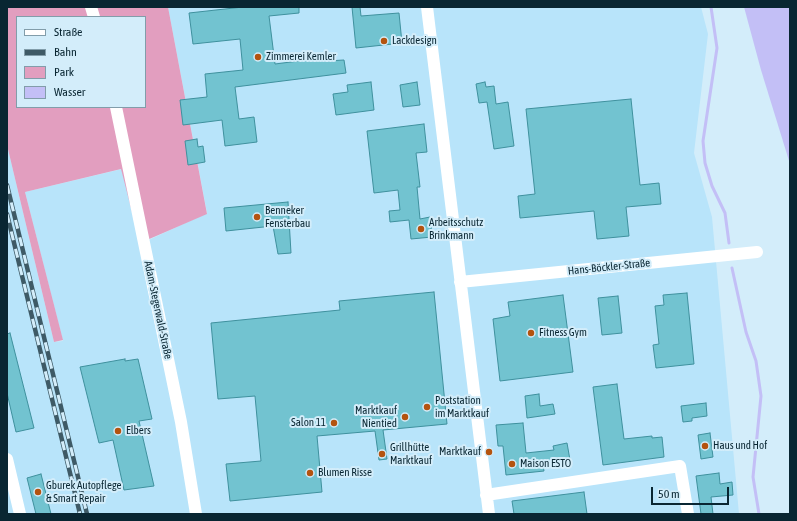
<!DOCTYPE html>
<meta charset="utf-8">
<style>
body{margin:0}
#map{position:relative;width:797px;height:521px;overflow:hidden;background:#d3edfa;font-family:"Asap Condensed",sans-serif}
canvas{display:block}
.frame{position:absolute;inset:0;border:8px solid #092632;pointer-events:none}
.legend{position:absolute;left:16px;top:16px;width:130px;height:92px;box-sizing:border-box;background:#d3edfa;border:1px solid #829daa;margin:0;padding:5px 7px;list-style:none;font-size:12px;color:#092632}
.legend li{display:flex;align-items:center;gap:8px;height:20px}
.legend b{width:20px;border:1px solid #829daa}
.scale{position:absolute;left:651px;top:487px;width:78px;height:18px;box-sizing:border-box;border:2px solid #092632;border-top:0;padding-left:5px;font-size:12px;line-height:14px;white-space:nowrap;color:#092632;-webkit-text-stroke:3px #d3edfa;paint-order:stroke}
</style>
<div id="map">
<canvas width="797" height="521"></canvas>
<div class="frame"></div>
<ul class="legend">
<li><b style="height:5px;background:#fff"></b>Straße</li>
<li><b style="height:5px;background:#3e5a66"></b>Bahn</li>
<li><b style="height:11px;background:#e29ebf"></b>Park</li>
<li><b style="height:11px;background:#c3bff6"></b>Wasser</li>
</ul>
<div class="scale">50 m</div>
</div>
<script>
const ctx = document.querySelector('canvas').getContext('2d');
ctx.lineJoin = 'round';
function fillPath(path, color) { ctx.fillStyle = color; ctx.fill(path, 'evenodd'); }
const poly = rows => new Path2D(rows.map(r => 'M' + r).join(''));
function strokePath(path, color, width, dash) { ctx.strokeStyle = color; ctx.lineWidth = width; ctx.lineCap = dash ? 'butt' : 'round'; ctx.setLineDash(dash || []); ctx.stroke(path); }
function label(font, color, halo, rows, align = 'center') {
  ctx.font = font + ' "Asap Condensed",sans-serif'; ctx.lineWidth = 4; ctx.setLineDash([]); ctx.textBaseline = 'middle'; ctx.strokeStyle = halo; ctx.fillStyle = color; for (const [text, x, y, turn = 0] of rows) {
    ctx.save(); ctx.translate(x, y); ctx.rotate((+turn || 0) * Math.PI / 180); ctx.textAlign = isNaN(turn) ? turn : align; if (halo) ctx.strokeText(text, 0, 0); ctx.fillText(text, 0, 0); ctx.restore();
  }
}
fillPath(poly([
 [168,7,701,7,708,34,694,153,712,217,739,514,7,514,7,145,54,342,63,341,25,192,122,169,140,244,207,213]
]), '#b8e4fa');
fillPath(poly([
 [7,7,168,7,207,214,140,243,121,169,25,192,63,340,54,342,7,145],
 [17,17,145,17,145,107,17,107]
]), '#e29ebf');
fillPath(poly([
 [744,7,790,7,790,164,761,70]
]), '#c3bff6');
strokePath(poly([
 [711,7,717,48,703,141,705,163,712,186,725,213,729,243],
 [732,268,746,332,756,361,761,396,753,477,759,514]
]), '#c3bff6', 3);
const building = poly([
 [243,7,299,7,299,13,269,16,275,64,322,58,327,61,344,60,346,73,235,87,239,119,254,117,257,142,225,146,222,120,183,125,180,100,207,97,205,74,243,70,240,39,193,44,189,13,243,7],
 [352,7,360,7,361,16,399,13,402,43,356,48,352,7],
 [371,82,374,110,336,115,333,94,348,92,347,85,371,82],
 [417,82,420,105,403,107,400,85,417,82],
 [485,82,486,87,494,86,496,104,508,102,514,146,494,149,487,102,479,103,476,84,485,82],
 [631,99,640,185,659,183,661,204,626,207,629,236,597,239,594,211,520,218,518,196,535,194,526,109,631,99],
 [424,124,427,152,416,153,420,187,417,187,420,219,430,217,432,237,411,239,409,220,390,222,389,211,400,210,398,190,374,193,367,131,424,124],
 [197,139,198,147,203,146,205,162,188,165,185,141,197,139],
 [288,202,291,253,278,254,273,226,226,231,224,208,288,202],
 [434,292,447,424,383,430,387,459,379,460,375,431,317,436,322,492,230,501,226,464,261,461,255,396,218,399,211,323,340,310,339,301,434,292],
 [687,293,694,364,656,368,653,345,659,344,655,306,664,305,663,295,687,293],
 [563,295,573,372,500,381,493,319,510,316,508,302,563,295],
 [618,296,622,333,602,335,598,298,618,296],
 [10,333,34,428,16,432,7,393,7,334,10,333],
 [125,359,125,361,138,359,152,419,139,421,154,486,124,490,113,440,99,443,80,367,125,359],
 [617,384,624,439,652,436,652,438,662,437,664,457,603,465,593,387,617,384],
 [539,394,540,406,553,404,555,414,527,418,525,396,539,394],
 [706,403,707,416,692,418,692,421,683,422,681,406,706,403],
 [523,423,526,453,554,450,553,446,567,443,570,460,543,465,544,471,506,475,503,446,498,446,496,425,523,423],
 [710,433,713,457,701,459,698,435,710,433],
 [719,473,720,484,732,482,733,495,711,497,713,514,701,514,696,476,719,473],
 [41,474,51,514,36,514,27,478,41,474],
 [584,492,587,514,514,514,512,501,584,492]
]);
fillPath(building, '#72c3d0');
strokePath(building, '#3f919e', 1);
strokePath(poly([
 [91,7,94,17],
 [427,7,489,514],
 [116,107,181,422,196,514],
 [460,282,757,252],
 [7,459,20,514],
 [486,495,680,466,688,514]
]), '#fff', 12);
const rail = poly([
 [7,185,87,514],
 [7,214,80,514]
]);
strokePath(rail, '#3e5a66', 4.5);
strokePath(rail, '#d3edfa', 3, [9]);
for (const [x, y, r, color] of [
 [384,41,4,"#b4530f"],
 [258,57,4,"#b4530f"],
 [257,217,4,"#b4530f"],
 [421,229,4,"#b4530f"],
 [531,333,4,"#b4530f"],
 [427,407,4,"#b4530f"],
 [405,417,4,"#b4530f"],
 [334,423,4,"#b4530f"],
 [118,431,4,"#b4530f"],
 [705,446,4,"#b4530f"],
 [489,452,4,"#b4530f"],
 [382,454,4,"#b4530f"],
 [512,464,4,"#b4530f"],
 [310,473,4,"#b4530f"],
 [38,492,4,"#b4530f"]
]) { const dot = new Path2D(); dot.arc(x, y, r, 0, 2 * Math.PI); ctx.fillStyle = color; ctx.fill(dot); strokePath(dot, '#d3edfa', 1.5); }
label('11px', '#092632', '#d3edfa', [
 ["Lackdesign",392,41],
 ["Zimmerei Kemler",266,57],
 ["Benneker",265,211],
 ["Fensterbau",265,224],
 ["Arbeitsschutz",429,223],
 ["Brinkmann",429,236],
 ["Fitness Gym",539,333],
 ["Poststation",435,401],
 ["im Marktkauf",435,414],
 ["Marktkauf",397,411,"right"],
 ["Nientied",397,424,"right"],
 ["Salon 11",326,423,"right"],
 ["Elbers",126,431],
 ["Haus und Hof",713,446],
 ["Grillhütte",390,448],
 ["Marktkauf",390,461],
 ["Marktkauf",481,452,"right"],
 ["Maison ESTO",520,464],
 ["Blumen Risse",318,473],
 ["Gburek Autopflege",46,486],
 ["& Smart Repair",46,499]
], 'left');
label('11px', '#092632', '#d3edfa', [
 ["Hans-Böckler-Straße",609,267,-6],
 ["Adam-Stegerwald-Straße",158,310,78]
]);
</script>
